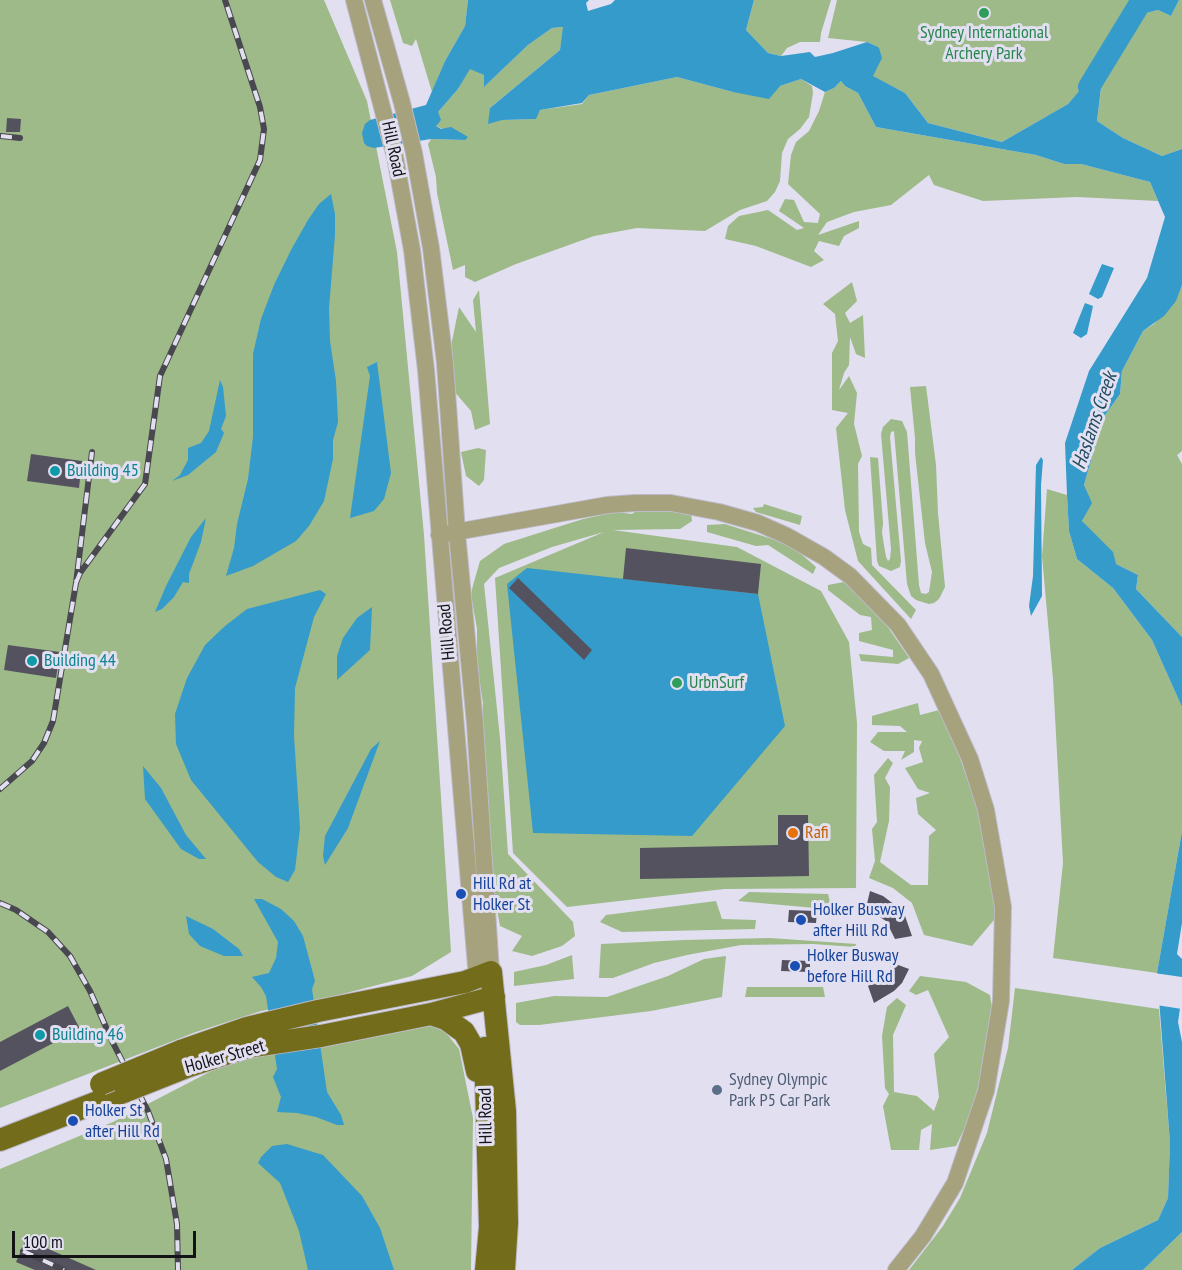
<!DOCTYPE html>
<style>
body{margin:0}
#map{position:relative;width:1182px;height:1270px;overflow:hidden;background:#e2dff0;font-family:"PT Sans Narrow",sans-serif}
canvas{display:block}
.scale{position:absolute;left:12px;top:1231px;width:184px;height:27px;box-sizing:border-box;border:3px solid #131217;border-top:0;padding-left:8px;font-size:18px;line-height:21px;white-space:nowrap;color:#131217;-webkit-text-stroke:4px #e2dff0;paint-order:stroke}
</style>
<div id="map">
<canvas width="1182" height="1270"></canvas>
<div class="scale">100 m</div>
</div>
<script>
const ctx = document.querySelector('canvas').getContext('2d');
ctx.lineJoin = 'round';
function fillPath(path, color) { ctx.fillStyle = color; ctx.fill(path, 'evenodd'); }
const poly = rows => new Path2D(rows.map(r => 'M' + r).join(''));
function strokePath(path, color, width, dash) { ctx.strokeStyle = color; ctx.lineWidth = width; ctx.lineCap = dash ? 'butt' : 'round'; ctx.setLineDash(dash || []); ctx.stroke(path); }
function label(font, color, halo, rows, align = 'center') {
  ctx.font = font + ' "PT Sans Narrow",sans-serif'; ctx.lineWidth = 6; ctx.setLineDash([]); ctx.textBaseline = 'middle'; ctx.strokeStyle = halo; ctx.fillStyle = color; for (const [text, x, y, turn = 0] of rows) {
    ctx.save(); ctx.translate(x, y); ctx.rotate((+turn || 0) * Math.PI / 180); ctx.textAlign = isNaN(turn) ? turn : align; if (halo) ctx.strokeText(text, 0, 0); ctx.fillText(text, 0, 0); ctx.restore();
  }
}
fillPath(poly([
 [0,0,324,0,367,101,397,252,424,535,451,952,412,976,327,998,261,1011,196,1032,0,1108],
 [390,0,468,0,465,26,445,61,432,92,416,39,412,46,403,43],
 [754,0,831,0,821,33,820,42,800,42,787,48,781,56,768,53,746,30],
 [837,0,1132,0,1114,30,1138,15,1158,10,1171,16,1179,0,1182,0,1182,149,1162,156,1123,138,1097,121,1104,63,1068,104,1002,142,928,123,905,93,872,76,876,46,867,42,828,38],
 [564,27,560,50,490,108,502,120,535,119,540,110,582,104,589,95,677,77,733,92,780,86,801,79,812,86,813,93,809,117,800,129,788,139,782,153,780,181,775,192,767,201,740,210,705,231,637,228,594,236,516,264,475,282,465,277,465,265,453,270,437,193,436,177,428,144,431,139,465,140,436,126,438,112,458,89,470,68,484,75,485,86,528,45,552,28],
 [841,81,845,86,858,93,876,127,1036,155,1064,164,1081,164,1150,182,1158,201,1077,197,983,201,934,185,929,175,891,205,854,212,827,222,818,235,859,221,859,228,844,236,839,246,819,241,814,251,824,260,811,267,756,246,725,239,728,226,739,216,768,210,797,230,804,228,779,211,785,199,794,200,804,222,818,223,820,214,788,184,791,155,796,142,809,131,819,111,825,92,834,88],
 [852,282,857,301,845,313,850,323,863,315,865,358,856,354,850,337,849,365,844,373,839,390,849,376,857,393,854,424,862,456,858,464,859,532,863,544,871,548,872,565,916,610,911,619,858,561,845,510,836,428,848,413,832,410,832,353,838,341,835,314,823,304],
 [1182,285,1182,451,1177,455,1182,464,1182,637,1136,589,1138,575,1116,564,1082,521,1091,503,1084,485,1103,418,1120,394,1122,371,1143,331,1154,324,1175,301],
 [479,290,490,424,475,430,471,411,453,390,451,346,459,307,476,332,473,300],
 [926,386,936,465,938,513,945,587,939,599,934,603,929,604,916,600,911,596,907,584,894,431,891,432,890,437,901,561,900,567,891,571,879,566,877,561,870,457,878,458,883,523,882,533,886,557,888,561,890,559,891,549,881,434,883,427,891,419,902,421,907,432,919,585,921,593,926,594,929,592,932,572,925,543,915,453,915,438,910,387],
 [478,448,486,450,484,480,479,486,466,476,461,452],
 [1047,489,1067,495,1069,531,1077,559,1113,588,1152,640,1182,707,1182,831,1157,973,1053,958,1063,863,1053,679,1042,556],
 [764,504,802,516,800,525,756,512,753,508,763,507],
 [639,509,691,513,692,521,680,529,613,530,737,547,821,591,849,642,857,723,856,888,724,889,567,907,513,853,495,578,604,532,552,547,499,568,484,584,500,738,508,854,573,922,575,936,562,946,532,956,512,951,522,936,500,926,492,880,482,719,483,703,477,665,477,629,471,595,473,585,480,561,504,544,583,519,615,512,632,514],
 [725,524,791,545,816,567,813,574,768,545,756,546,707,532,707,525],
 [844,582,883,620,909,658,898,664,861,661,859,654,893,657,893,650,859,641,859,633,872,630,871,617,860,615,828,590,828,585],
 [918,703,920,715,943,709,976,804,999,914,972,946,924,935,912,903,893,888,869,878,875,861,872,829,877,822,874,775,888,758,893,763,885,778,890,787,889,821,880,862,911,885,928,885,929,836,936,830,918,814,916,798,930,793,918,789,905,768,923,762,919,748,922,741,914,740,914,752,901,760,905,751,884,751,870,742,878,732,907,732,900,726,872,725,872,716],
 [749,892,828,894,831,906,826,909,738,901],
 [716,901,722,919,756,920,755,929,622,932,600,922,606,915],
 [770,938,856,944,855,947,813,944,741,945,687,955,654,963,613,978,599,978,601,944,684,940],
 [572,955,574,979,514,986,514,972,546,965],
 [726,956,722,997,651,1011,539,1025,520,1025,516,1022,516,1003,554,996,607,997,668,976,704,959],
 [920,976,966,982,990,995,994,1023,971,1115,956,1146,930,1150,932,1124,921,1130,919,1150,891,1150,883,1106,889,1094,885,1088,882,1036,887,1007,897,998,906,1005,893,1035,894,1092,917,1096,934,1111,939,1097,934,1054,949,1037,928,990,916,995,909,991],
 [747,987,823,987,825,997,745,997],
 [1015,988,1159,1009,1170,1143,1168,1198,1158,1220,1100,1248,1072,1270,909,1270,943,1226,960,1198,987,1133,1008,1048],
 [431,1014,459,1049,473,1118,471,1270,0,1270,0,1169,113,1122,223,1065],
 [1182,1232,1182,1270,1143,1270]
]), '#9dba88');
fillPath(poly([
 [468,0,589,0,586,3,588,11,611,4,615,0,754,0,746,30,768,53,781,56,810,52,815,57,833,53,867,42,876,46,879,48,882,58,873,76,905,93,928,123,1002,142,1068,104,1104,62,1097,121,1123,138,1162,156,1182,149,1182,285,1176,301,1164,316,1143,331,1122,371,1120,394,1103,418,1084,485,1092,503,1082,521,1113,552,1116,564,1138,575,1136,589,1182,637,1182,707,1152,640,1113,588,1077,559,1069,531,1067,495,1065,443,1089,371,1147,278,1165,217,1150,182,1081,164,1064,164,1036,155,876,127,858,93,845,86,841,81,834,88,825,92,801,79,780,86,769,99,733,92,677,77,589,95,582,103,540,110,536,119,502,120,488,124,490,108,560,50,563,27,552,28,528,45,484,87,484,75,470,69,458,89,438,112,441,120,436,126,441,129,451,127,468,137,465,140,431,139,374,148,367,146,364,143,362,133,365,124,370,120,426,105,445,61,465,26],
 [1132,0,1179,0,1171,16,1158,10,1138,15,1116,49,1114,30],
 [331,194,335,214,335,235,329,308,330,341,336,381,338,422,333,440,333,459,324,501,309,526,296,541,253,566,226,576,234,548,237,524,248,479,253,437,253,354,261,319,274,285,291,250,308,220,319,204],
 [1102,264,1114,268,1102,297,1098,299,1089,294],
 [1085,303,1093,306,1087,334,1081,338,1073,333],
 [377,362,391,473,384,499,374,511,350,518,370,376,367,367],
 [220,380,223,387,226,416,221,429,224,433,216,452,188,475,172,481,180,475,188,460,188,448,201,443,209,431],
 [1041,457,1043,460,1041,485,1042,596,1031,616,1029,606,1033,576,1036,465],
 [206,518,201,542,189,574,189,583,183,582,174,597,162,609,155,612,166,586,191,537],
 [527,568,758,594,785,726,692,836,533,833,507,584],
 [320,590,326,594,314,617,295,688,294,736,300,828,295,870,288,882,276,877,258,862,191,780,176,744,175,714,187,678,205,645,225,626,247,609],
 [372,607,370,650,337,680,337,656,343,638,357,618],
 [380,741,348,828,325,865,323,856,325,836,371,749],
 [143,766,161,788,186,835,206,859,199,859,181,849,145,799],
 [1182,831,1182,923,1177,954,1182,959,1182,995,1178,1022,1182,1042,1182,1232,1143,1270,1072,1270,1100,1248,1158,1220,1168,1198,1170,1143,1157,973],
 [254,899,262,899,281,909,294,921,303,936,315,981,312,989,327,1092,341,1115,344,1125,337,1125,316,1117,297,1113,277,1112,281,1097,273,1077,277,1069,266,996,261,987,252,977,269,973,276,958,278,942],
 [186,916,213,929,239,949,243,956,224,956,200,946,189,934],
 [287,1144,323,1155,362,1196,380,1228,394,1270,308,1270,299,1231,280,1183,258,1163,261,1157,272,1146]
]), '#349bcb');
fillPath(poly([
 [1154,973,1182,977,1182,1009,1156,1005]
]), '#e2dff0');
strokePath(poly([
 [1089,87,1142,0]
]), '#349bcb', 22);
fillPath(poly([
 [7,118,21,119,20,132,6,132],
 [31,454,82,461,79,488,27,481],
 [626,548,761,564,758,594,623,579],
 [518,578,592,650,584,660,509,588],
 [8,645,60,652,56,678,4,670],
 [778,815,808,815,809,876,640,879,640,848,778,845],
 [870,891,883,896,895,905,905,916,912,936,895,939,886,921,866,908],
 [789,910,817,911,816,923,788,922],
 [782,960,810,961,810,972,781,971],
 [893,963,909,969,902,983,894,991,874,1003,868,986,884,976],
 [68,1006,80,1029,0,1071,0,1042],
 [26,1239,96,1270,35,1270,16,1262]
]), '#555260');
const minor = poly([
 [354,0,395,157,412,250,426,370,477,978],
 [373,0,402,103,414,153,431,248,445,363,457,533,475,724,491,972],
 [439,535,607,505,635,503,671,503,719,512,758,523,787,536,824,557,850,576,898,625,931,674,970,759,986,810,1003,907,1001,1001,986,1091,955,1183,923,1236,896,1270]
]);
const major = poly([
 [431,1014,446,1019,464,1032,471,1044,477,1071],
 [485,1048,490,1227,486,1270],
 [181,1051,247,1028,318,1011,465,982,491,972,505,1111,507,1223,504,1270],
 [189,1066,247,1047,321,1036,431,1014,494,997],
 [0,1140,126,1091]
]);
strokePath(minor, '#bdbac9', 18);
strokePath(major, '#bdbac9', 24);
strokePath(minor, '#a5a27d', 16);
strokePath(major, '#736c1b', 22);
const rail = poly([
 [1,136,20,138],
 [76,583,80,573,145,484,160,376,260,160,264,129,260,107,225,0],
 [0,789,32,761,44,743,53,721,76,583,92,452],
 [0,903,16,910,48,932,70,956,90,991,113,1043,148,1111,166,1159,177,1224,178,1270],
 [23,1251,64,1270]
]);
strokePath(rail, '#494850', 6);
strokePath(rail, '#e2dff0', 4, [11]);
const majorBridge = poly([
 [101,1084,181,1051],
 [126,1091,189,1066]
]);
strokePath(majorBridge, '#bdbac9', 24, []);
strokePath(majorBridge, '#736c1b', 22);
for (const [x, y, r, color] of [
 [984,13,6,"#2e9e5b"],
 [55,471,6,"#0f9aa8"],
 [32,661,6,"#0f9aa8"],
 [677,683,6,"#2e9e5b"],
 [793,833,6,"#e8710a"],
 [461,894,6,"#1a4fb4"],
 [801,920,6,"#1a4fb4"],
 [795,966,6,"#1a4fb4"],
 [40,1035,6,"#0f9aa8"],
 [717,1090,6,"#5c6f8a"],
 [73,1121,6,"#1a4fb4"]
]) { const dot = new Path2D(); dot.arc(x, y, r, 0, 2 * Math.PI); ctx.fillStyle = color; ctx.fill(dot); strokePath(dot, '#e2dff0', 2); }
label('18px', '#27864d', '#e2dff0', [
 ["Sydney International",984,33],
 ["Archery Park",984,54],
 ["UrbnSurf",689,683,"left"]
]);
label('18px', '#131217', '#e2dff0', [
 ["Hill Road",393,149,78],
 ["Hill Road",447,632,-95],
 ["Holker Street",225,1057,-16],
 ["Hill Road",486,1116,-91]
]);
label('18px', '#0d838f', '#e2dff0', [
 ["Building 45",67,471],
 ["Building 44",44,661],
 ["Building 46",52,1035]
], 'left');
label('18px', '#c56008', '#e2dff0', [
 ["Rafi",805,833]
], 'left');
label('18px', '#164399', '#e2dff0', [
 ["Hill Rd at",473,884],
 ["Holker St",473,905],
 ["Holker Busway",813,910],
 ["after Hill Rd",813,931],
 ["Holker Busway",807,956],
 ["before Hill Rd",807,977],
 ["Holker St",85,1111],
 ["after Hill Rd",85,1132]
], 'left');
label('18px', '#4e5e75', '#e2dff0', [
 ["Sydney Olympic",729,1080],
 ["Park P5 Car Park",729,1101]
], 'left');
label('italic 20px', '#224c61', '#e2dff0', [
 ["Haslams Creek",1095,421,-71]
]);
</script>
